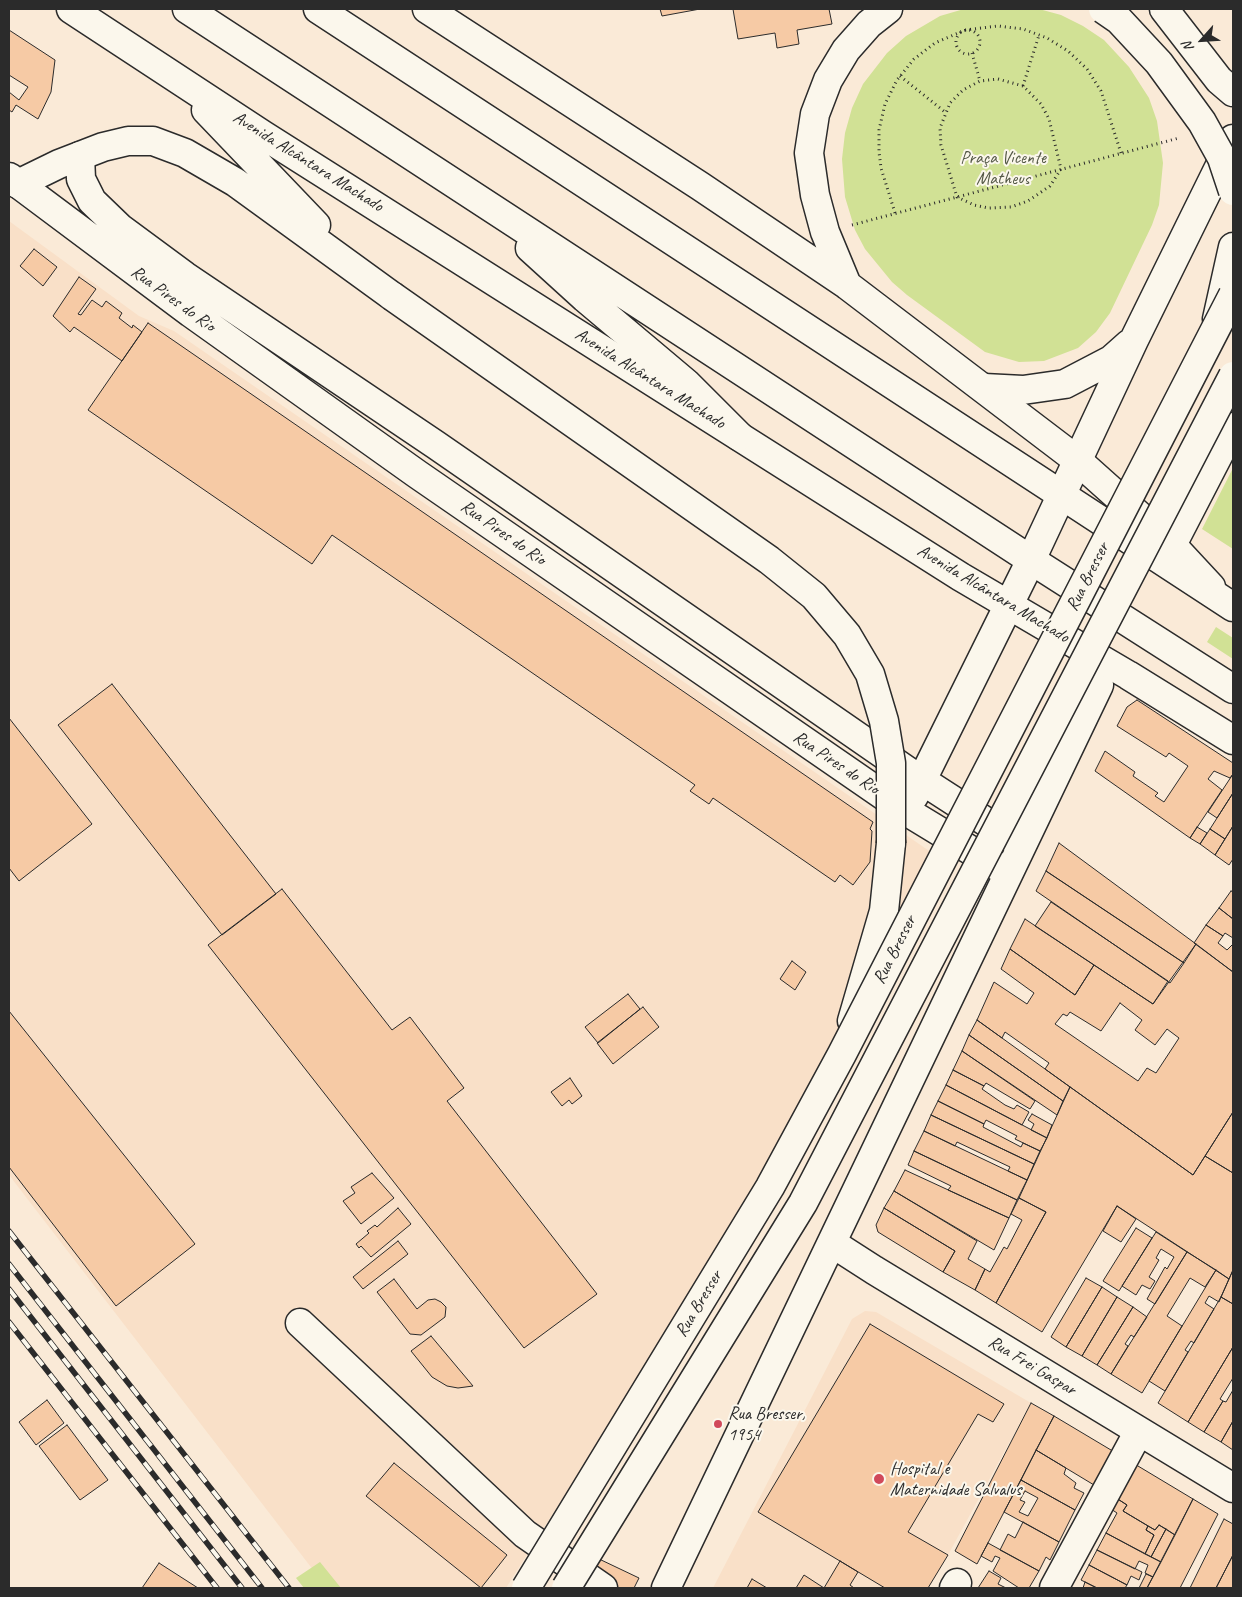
<!DOCTYPE html>
<meta charset="utf-8">
<style>
body{margin:0}
#map{position:relative;width:1242px;height:1597px;overflow:hidden;background:#faead7;font-family:Caveat,sans-serif}
canvas{display:block}
.frame{position:absolute;inset:0;border:10px solid #2b2b2b;pointer-events:none}
.north{position:absolute;left:1177px;top:15px;width:50px;height:50px;-webkit-text-stroke:4px #fbf7ec;paint-order:stroke;rotate:244deg;font-size:14px;font-weight:700;line-height:20px;text-align:center;color:#2b2b2b}
.north::after{content:'';display:block;margin:auto;width:18px;height:22px;background:#2b2b2b;clip-path:polygon(50% 0,100% 100%,50% 72%,0 100%)}
</style>
<div id="map">
<canvas width="1242" height="1597"></canvas>
<div class="frame"></div>
<div class="north">N</div>
</div>
<script>
const ctx = document.querySelector('canvas').getContext('2d');
ctx.lineJoin = 'round';
function fillPath(path, color) { ctx.fillStyle = color; ctx.fill(path, 'evenodd'); }
const poly = rows => new Path2D(rows.map(r => 'M' + r).join(''));
function strokePath(path, color, width, dash) { ctx.strokeStyle = color; ctx.lineWidth = width; ctx.lineCap = dash ? 'butt' : 'round'; ctx.setLineDash(dash || []); ctx.stroke(path); }
function label(font, color, halo, rows, align = 'center') {
  ctx.font = font + ' Caveat,sans-serif'; ctx.lineWidth = 4; ctx.setLineDash([]); ctx.textBaseline = 'middle'; ctx.strokeStyle = halo; ctx.fillStyle = color; for (const [text, x, y, turn = 0] of rows) {
    ctx.save(); ctx.translate(x, y); ctx.rotate((+turn || 0) * Math.PI / 180); ctx.textAlign = isNaN(turn) ? turn : align; if (halo) ctx.strokeText(text, 0, 0); ctx.fillText(text, 0, 0); ctx.restore();
  }
}
fillPath(poly([
 [9,221,139,316,174,331,938,857,769,1171,506,1588,327,1588,9,1175],
 [865,1311,876,1312,1031,1403,948,1555,929,1588,713,1588,852,1319]
]), '#f9e0c8');
fillPath(poly([
 [964,9,1039,9,1061,15,1083,26,1104,40,1129,67,1149,98,1157,121,1163,163,1159,205,1152,225,1110,313,1096,332,1078,348,1044,361,1019,362,985,352,907,295,892,282,865,249,855,230,845,197,842,159,845,133,852,108,863,84,887,53,906,36,940,16],
 [1233,468,1233,549,1202,529],
 [1216,627,1233,638,1233,659,1207,642],
 [320,1562,341,1588,304,1588,296,1578]
]), '#d1e195');
const building = poly([
 [660,9,700,9,662,16,660,9],
 [733,9,829,9,832,24,797,30,799,44,777,48,775,33,738,39,733,9],
 [9,30,55,60,51,92,38,119,16,105,12,112,9,110,9,92,19,100,28,87,9,75,9,30],
 [34,249,57,267,43,286,20,266,34,249],
 [79,277,96,289,78,314,81,315,92,300,102,307,106,301,122,313,119,318,132,328,133,325,142,332,122,361,74,327,70,332,53,316,79,277],
 [148,323,873,822,870,829,872,831,870,862,853,885,840,875,835,882,713,798,709,804,690,791,695,785,332,535,312,564,88,410,148,323],
 [112,684,276,894,222,935,58,725,112,684],
 [1137,700,1233,763,1233,774,1230,778,1214,771,1208,779,1222,790,1190,838,1095,771,1105,751,1135,772,1133,776,1158,793,1155,796,1164,802,1188,766,1169,753,1166,757,1117,726,1127,707,1137,700],
 [9,718,92,824,19,881,9,868,9,718],
 [1233,774,1233,793,1217,818,1208,812,1233,774],
 [1233,793,1233,826,1225,839,1210,829,1233,793],
 [1233,826,1233,859,1229,865,1215,855,1233,826],
 [1197,827,1207,833,1200,844,1190,838,1197,827],
 [1210,829,1225,839,1215,855,1200,844,1210,829],
 [1059,843,1196,944,1184,963,1046,871,1059,843],
 [1046,871,1184,963,1170,983,1036,891,1046,871],
 [282,889,392,1030,410,1017,464,1088,447,1101,597,1294,524,1348,208,945,282,889],
 [1231,891,1233,892,1233,919,1219,908,1231,891],
 [1051,902,1168,981,1153,1004,1035,926,1051,902],
 [1219,908,1233,919,1233,938,1225,933,1223,936,1206,925,1219,908],
 [1025,919,1094,965,1075,995,1010,949,1025,919],
 [1206,925,1223,936,1218,943,1227,950,1233,944,1233,972,1194,943,1206,925],
 [1196,944,1233,972,1233,1112,1193,1175,1045,1069,1049,1063,1005,1032,1002,1038,977,1020,994,982,1027,1004,1034,993,1001,969,1010,949,1075,995,1094,965,1153,1004,1196,944],
 [1120,1003,1142,1020,1135,1030,1155,1045,1167,1029,1179,1038,1156,1073,1147,1068,1138,1081,1055,1024,1063,1014,1067,1016,1070,1012,1101,1031,1120,1003],
 [792,961,806,972,795,990,780,979,792,961],
 [628,994,640,1009,598,1043,585,1027,628,994],
 [643,1007,659,1027,613,1064,597,1043,643,1007],
 [9,1011,195,1244,116,1306,9,1167,9,1011],
 [977,1020,1070,1087,1063,1101,969,1035,977,1020],
 [969,1035,1063,1101,1057,1115,962,1051,969,1035],
 [962,1051,1035,1101,1030,1109,986,1083,984,1086,953,1070,962,1051],
 [953,1070,984,1086,982,1089,1005,1105,1014,1109,1017,1105,1029,1112,1022,1125,946,1085,953,1070],
 [570,1078,582,1096,572,1104,569,1100,562,1106,551,1092,570,1078],
 [946,1085,1047,1138,1040,1151,1015,1139,1017,1136,986,1120,984,1124,938,1101,946,1085],
 [1070,1087,1193,1175,1205,1156,1233,1173,1233,1270,1229,1279,1117,1206,1042,1332,996,1303,1046,1212,1019,1198,1070,1087],
 [938,1101,984,1124,983,1127,1021,1147,1023,1143,1040,1151,1034,1164,931,1115,938,1101],
 [1233,1112,1233,1173,1205,1156,1233,1112],
 [1032,1114,1052,1125,1047,1138,1031,1130,1034,1124,1028,1120,1032,1114],
 [931,1115,1034,1164,1027,1180,1008,1171,1010,1167,957,1142,955,1146,924,1131,931,1115],
 [924,1131,1027,1180,1017,1200,914,1151,924,1131],
 [914,1151,1017,1200,1009,1218,948,1190,951,1186,908,1165,914,1151],
 [905,1170,1009,1218,994,1250,894,1191,905,1170],
 [372,1173,394,1198,361,1224,343,1201,355,1193,351,1187,372,1173],
 [894,1191,977,1241,968,1259,985,1269,975,1290,943,1272,955,1251,884,1208,894,1191],
 [1019,1198,1046,1212,996,1303,975,1290,985,1269,990,1272,1004,1247,1007,1249,1022,1220,1011,1214,1019,1198],
 [1117,1206,1136,1219,1121,1242,1103,1231,1117,1206],
 [398,1208,411,1224,371,1257,361,1246,359,1248,356,1244,369,1233,367,1231,375,1225,377,1227,398,1208],
 [884,1208,955,1251,943,1272,878,1232,876,1225,884,1208],
 [1136,1228,1152,1238,1119,1291,1103,1281,1136,1228],
 [1156,1232,1187,1252,1155,1304,1147,1299,1165,1267,1167,1269,1174,1257,1161,1249,1156,1258,1159,1260,1149,1277,1155,1281,1150,1289,1142,1285,1136,1295,1122,1286,1156,1232],
 [398,1241,408,1254,363,1289,353,1277,398,1241],
 [1187,1252,1216,1270,1205,1287,1190,1278,1167,1316,1182,1326,1142,1393,1111,1374,1187,1252],
 [1216,1270,1229,1279,1221,1297,1219,1302,1209,1296,1205,1303,1214,1309,1194,1343,1191,1341,1185,1350,1188,1352,1165,1391,1149,1381,1216,1270],
 [1233,1270,1233,1304,1221,1297,1233,1270],
 [1086,1278,1102,1287,1066,1347,1051,1337,1086,1278],
 [394,1279,417,1309,428,1300,435,1299,441,1302,446,1307,445,1317,421,1335,410,1334,377,1292,394,1279],
 [1102,1287,1117,1297,1082,1356,1066,1347,1102,1287],
 [1117,1297,1133,1307,1097,1365,1082,1356,1117,1297],
 [1221,1297,1233,1304,1233,1347,1188,1422,1158,1403,1221,1297],
 [1133,1307,1147,1317,1134,1337,1131,1335,1125,1344,1128,1346,1111,1374,1097,1365,1133,1307],
 [870,1324,1004,1404,993,1422,978,1414,908,1532,948,1555,928,1588,885,1588,758,1512,870,1324],
 [431,1336,473,1386,458,1388,447,1386,432,1377,411,1351,431,1336],
 [1233,1347,1233,1378,1220,1399,1223,1401,1204,1432,1188,1422,1233,1347],
 [1233,1390,1233,1421,1221,1442,1204,1432,1223,1401,1226,1402,1233,1390],
 [47,1400,64,1423,36,1445,19,1422,47,1400],
 [1031,1403,1054,1416,977,1564,955,1551,1031,1403],
 [1054,1416,1116,1453,1099,1488,1036,1450,1054,1416],
 [1233,1421,1233,1450,1221,1442,1233,1421],
 [67,1425,108,1480,80,1500,39,1446,67,1425],
 [1036,1450,1066,1468,1064,1474,1076,1483,1074,1488,1084,1493,1075,1510,1021,1480,1036,1450],
 [1128,1460,1193,1499,1175,1535,1159,1525,1155,1530,1123,1511,1127,1505,1110,1494,1128,1460],
 [394,1463,507,1555,481,1588,366,1496,394,1463],
 [1021,1480,1075,1510,1059,1542,1004,1512,1021,1480],
 [1025,1491,1038,1498,1028,1516,1019,1512,1025,1502,1020,1500,1025,1491],
 [1110,1494,1127,1505,1123,1511,1148,1526,1146,1530,1154,1535,1145,1554,1106,1533,1117,1513,1105,1505,1110,1494],
 [1193,1499,1218,1514,1180,1588,1147,1588,1193,1499],
 [1224,1519,1233,1524,1233,1555,1216,1588,1190,1588,1224,1519],
 [1023,1522,1059,1542,1050,1560,1046,1557,1039,1571,1000,1550,1008,1534,1015,1538,1023,1522],
 [1159,1525,1166,1529,1151,1557,1145,1554,1154,1535,1146,1530,1148,1526,1155,1530,1159,1525],
 [1166,1529,1175,1535,1161,1562,1151,1557,1166,1529],
 [1106,1533,1161,1562,1153,1577,1145,1573,1148,1565,1139,1561,1135,1569,1097,1550,1106,1533],
 [988,1543,1039,1571,1029,1588,1019,1588,993,1571,1000,1558,995,1556,992,1562,981,1556,988,1543],
 [1097,1550,1142,1572,1139,1580,1131,1576,1127,1585,1089,1565,1097,1550],
 [1233,1555,1233,1588,1216,1588,1233,1555],
 [597,1558,639,1578,634,1588,614,1588,587,1575,597,1558],
 [840,1561,858,1572,850,1585,854,1588,796,1588,804,1575,824,1588,840,1561],
 [159,1563,198,1588,142,1588,159,1563],
 [1089,1565,1127,1585,1125,1588,1097,1588,1081,1580,1089,1565],
 [989,1571,1001,1578,998,1584,1006,1588,978,1588,989,1571],
 [1146,1574,1153,1577,1147,1588,1139,1588,1146,1574],
 [752,1579,767,1588,747,1588,752,1579],
 [1085,1582,1097,1588,1083,1588,1085,1582]
]);
fillPath(building, '#f6caa5');
strokePath(building, '#2b2b2b', 1);
const minor = poly([
 [1164,9,1219,80,1233,92],
 [80,156,81,179,92,201,120,228,185,276,436,445,909,772,1022,845],
 [9,177,191,313,417,474,906,811,1008,873],
 [984,388,1023,390,1065,384,1111,360,1129,344],
 [1172,545,1233,427],
 [914,796,1031,560,1134,340,1233,139],
 [832,1243,874,1270,1233,1488],
 [300,1323,525,1534,603,1588],
 [666,1588,1099,685],
 [954,1588,957,1583],
 [1054,1588,1139,1431]
]);
const major = poly([
 [71,9,263,135,961,577,1128,675,1233,740],
 [427,9,700,186,847,285,1077,460,1172,545,1211,587],
 [206,110,316,225],
 [18,184,59,164,103,147,128,141,153,141,185,153,235,182,392,296],
 [847,285,825,232,815,195,809,153,815,114,828,80,846,50,869,24,888,9],
 [1217,319,1233,247],
 [852,1021,884,911,891,843]
]);
const highway = poly([
 [187,9,1031,560,1233,689],
 [318,9,1233,607],
 [530,248,585,298,686,383,739,436]
]);
strokePath(minor, '#2b2b2b', 31);
strokePath(major, '#2b2b2b', 31);
strokePath(highway, '#2b2b2b', 31);
strokePath(poly([
 '956 42a12 12 0 1 1 24 0a12 12 0 1 1-24 0Z',
 [972,53,980,81],
 [900,76,945,112],
 [998,79,1023,86,1041,104,1049,119,1061,169,1050,186,1028,201,1011,207,988,208,974,205,957,197,941,145,940,128,950,103,963,90,980,81,998,79],
 [1023,86,1039,35],
 [895,213,881,168,879,152,879,130,885,104,897,80,914,59,935,43,965,30,998,26,1023,29,1047,38,1068,51,1087,69,1101,91,1121,153],
 [852,225,1179,138]
]), '#2b2b2b', 3, [1, 4]);
strokePath(minor, '#fbf7ec', 28);
strokePath(major, '#fbf7ec', 28);
strokePath(highway, '#fbf7ec', 28);
const rail = poly([
 [9,1231,289,1588],
 [9,1264,262,1588],
 [9,1289,242,1588],
 [9,1322,217,1588]
]);
strokePath(rail, '#2b2b2b', 5.5);
strokePath(rail, '#fbf7ec', 4, [11]);
const majorBridge = poly([
 [1103,9,1119,20,1159,63,1202,122,1222,158,1233,191],
 [392,296,769,560,814,596,847,635,870,674,884,721,891,763,891,843],
 [526,1588,770,1187,842,1054,1233,295],
 [566,1588,803,1203,1233,376]
]);
strokePath(majorBridge, '#2b2b2b', 31, []);
strokePath(majorBridge, '#fbf7ec', 28);
for (const [x, y, r, color] of [
 [718,1424,5,"#d1495b"],
 [879,1479,6,"#d1495b"]
]) { const dot = new Path2D(); dot.arc(x, y, r, 0, 2 * Math.PI); ctx.fillStyle = color; ctx.fill(dot); strokePath(dot, '#fbf7ec', 2); }
label('18px', '#545846', '#fbf7ec', [
 ["Praça Vicente",1003,158],
 ["Matheus",1003,179]
]);
label('18px', '#2b2b2b', '#fbf7ec', [
 ["Avenida Alcântara Machado",308,162,32],
 ["Rua Pires do Rio",173,299,36],
 ["Avenida Alcântara Machado",650,379,32],
 ["Rua Pires do Rio",503,533,35],
 ["Rua Bresser",1088,577,-63],
 ["Avenida Alcântara Machado",993,594,31],
 ["Rua Pires do Rio",836,763,34],
 ["Rua Bresser",895,950,-63],
 ["Rua Bresser",699,1304,-59],
 ["Rua Frei Gaspar",1032,1366,31]
]);
label('18px', '#2b2b2b', '#fbf7ec', [
 ["Rua Bresser,",728,1414],
 ["1954",728,1435],
 ["Hospital e",890,1469],
 ["Maternidade Salvalus",890,1490]
], 'left');
</script>
